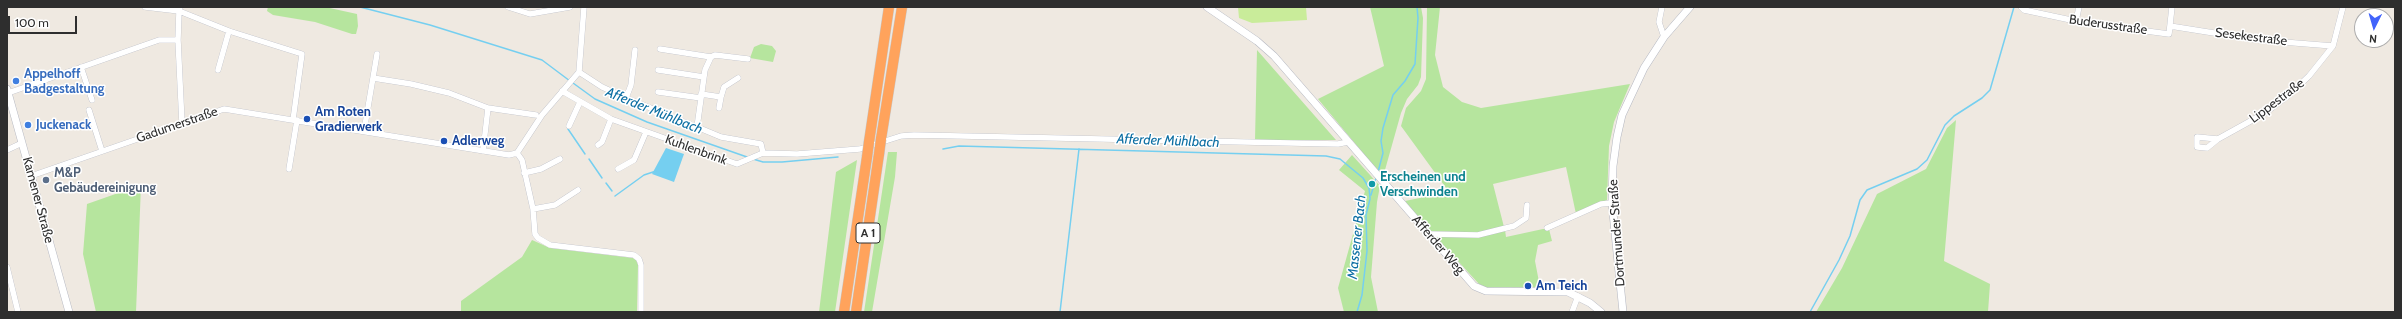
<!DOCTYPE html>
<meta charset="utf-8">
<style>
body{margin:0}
#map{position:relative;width:2402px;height:319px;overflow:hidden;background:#efe9e1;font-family:Cabin,sans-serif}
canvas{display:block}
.frame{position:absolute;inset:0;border:8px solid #2e2e2e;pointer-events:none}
.north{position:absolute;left:2354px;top:8px;width:40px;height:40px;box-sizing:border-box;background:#fff;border:1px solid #ababab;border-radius:50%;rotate:185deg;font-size:11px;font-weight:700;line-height:16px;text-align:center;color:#2e2e2e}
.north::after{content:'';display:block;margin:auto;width:14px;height:18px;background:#4264fb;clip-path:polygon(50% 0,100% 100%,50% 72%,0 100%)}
.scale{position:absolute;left:8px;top:16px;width:69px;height:18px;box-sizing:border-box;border:2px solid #2e2e2e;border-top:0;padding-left:5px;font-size:12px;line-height:14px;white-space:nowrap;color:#2e2e2e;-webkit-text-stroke:3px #fff;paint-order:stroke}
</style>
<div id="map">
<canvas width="2402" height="319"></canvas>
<div class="frame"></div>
<div class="north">N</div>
<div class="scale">100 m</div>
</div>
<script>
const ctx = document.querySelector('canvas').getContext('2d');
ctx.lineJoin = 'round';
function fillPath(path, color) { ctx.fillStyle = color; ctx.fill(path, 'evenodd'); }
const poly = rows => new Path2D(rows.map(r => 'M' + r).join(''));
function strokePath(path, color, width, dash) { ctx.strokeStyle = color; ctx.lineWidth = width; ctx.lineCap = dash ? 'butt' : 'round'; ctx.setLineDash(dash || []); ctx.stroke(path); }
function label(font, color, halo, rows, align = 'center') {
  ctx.font = font + ' Cabin,sans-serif'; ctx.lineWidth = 3; ctx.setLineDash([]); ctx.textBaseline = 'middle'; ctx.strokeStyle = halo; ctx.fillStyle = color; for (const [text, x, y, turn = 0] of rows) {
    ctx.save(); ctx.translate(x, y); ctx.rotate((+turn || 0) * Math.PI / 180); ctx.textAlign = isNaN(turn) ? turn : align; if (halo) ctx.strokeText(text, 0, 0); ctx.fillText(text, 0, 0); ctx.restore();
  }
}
fillPath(poly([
 [268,7,325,7,357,14,358,26,356,34,352,34,315,22,273,15,267,11],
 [1370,7,1421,7,1423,18,1421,77,1418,85,1407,99,1401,113,1383,177,1318,99,1384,66],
 [1427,7,1440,7,1435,55,1443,87,1462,102,1481,108,1630,84,1614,122,1609,146,1607,200,1576,214,1566,167,1493,184,1504,227,1477,234,1430,232,1405,201,1449,192,1401,126,1406,108,1421,91,1426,79],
 [761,44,772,46,776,51,773,62,750,58,754,47],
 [1257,50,1336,140,1255,140],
 [1956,120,1944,261,1990,284,1988,312,1816,312,1842,268,1877,194,1926,169,1947,128],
 [888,152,897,152,895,177,872,312,864,312],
 [1352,155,1380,186,1377,202,1371,277,1378,312,1344,312,1338,288,1365,191,1339,170],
 [857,160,835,312,819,312,836,172],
 [141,185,136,312,96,312,83,254,87,204],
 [1543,229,1549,229,1552,241,1538,245,1535,261,1540,287,1487,288,1479,284,1435,236,1505,230,1506,237],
 [532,240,550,248,633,258,636,260,638,265,637,312,461,312,461,301,522,257]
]), '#b6e59e');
fillPath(poly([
 [1238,7,1306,7,1307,20,1252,23,1239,18]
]), '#c9ec9a');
fillPath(poly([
 [666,148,684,154,674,182,652,174]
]), '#75cff0');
strokePath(poly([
 [360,7,430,25,542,60,570,81],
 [573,83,595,99,647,122,747,157],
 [568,129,585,154],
 [943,149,959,146,1326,156,1340,159,1363,178,1369,188,1370,198],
 [589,159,602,178],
 [753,159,763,162,782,162,838,157],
 [1378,172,1383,153,1381,141,1383,128,1393,95,1405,81,1415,64,1418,18,1417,7],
 [606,183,612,191],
 [1371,195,1376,178],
 [615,196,644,175,656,171],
 [1060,312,1079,149],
 [1357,312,1362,295,1367,251,1366,215,1370,199],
 [1810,312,1839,260,1850,236,1860,200,1867,190,1917,169,1927,160,1945,125,1954,116,1982,98,1990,90,2014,7]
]), '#75cff0', 1.5);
const street = poly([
 [145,7,179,11,180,7],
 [508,7,530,14,570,7],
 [1662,7,1659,22,1664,37],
 [2021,7,2024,10,2085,23,2169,34,2172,7],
 [2076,21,2079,7],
 [2170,26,2258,40,2333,46],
 [660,49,711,57,705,70,697,127,721,137,761,144,763,153],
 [711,57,715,55,748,59],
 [81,67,92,100],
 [218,70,229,31],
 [658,70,704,77],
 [579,72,602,87,626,98,631,85,635,50],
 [373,78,411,84,449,93,488,108,483,151],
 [562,91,611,119,737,164,763,153,797,154,860,149,901,136,914,135,1338,144,1348,142],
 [658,92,701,98],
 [8,93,159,40,178,40],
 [701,94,721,97,724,87,738,78],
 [626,98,653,109],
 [488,108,536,115],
 [719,108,721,97],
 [89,110,102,151],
 [656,111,697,127],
 [182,123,178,40,179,11,229,31,302,54,293,120],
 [569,126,580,102],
 [364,131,377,54],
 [2218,139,2197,137,2197,147,2207,148,2218,139,2265,113,2289,95,2309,76,2333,46,2343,7],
 [598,145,602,142,611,119],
 [7,150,22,143],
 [517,153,522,160,533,209,535,234,538,238,550,245,634,255,639,259,641,265,641,312],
 [517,153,542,115,579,72,584,7],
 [289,169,297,120],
 [618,169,634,160,646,132],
 [524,173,541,169,560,159],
 [31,176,224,109,509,155,517,153],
 [533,209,555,205,578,190],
 [1547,228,1601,204,1612,203],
 [1428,234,1478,235,1514,226,1526,218,1527,205],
 [7,267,18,312],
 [1572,312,1578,296]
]);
const secondary = poly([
 [1207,7,1257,41,1274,56,1474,286,1486,291,1568,292,1590,303,1601,312],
 [7,89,69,312],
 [1623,312,1612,203,1613,166,1617,137,1622,115,1644,68,1664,37,1690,7]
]);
const highway = poly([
 [881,139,902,7],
 [869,142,889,7],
 [844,312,867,157],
 [856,312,879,154]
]);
strokePath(street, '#b4b7c1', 6);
strokePath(secondary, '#b4b7c1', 8);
strokePath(highway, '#c9c9c9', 11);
strokePath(street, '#fff', 5.5);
strokePath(secondary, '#fff', 7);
strokePath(highway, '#ffa35c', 10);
const highwayBridge = poly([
 [879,154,881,139],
 [867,157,869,142]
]);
strokePath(highwayBridge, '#c9c9c9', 11, []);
strokePath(highwayBridge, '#ffa35c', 10);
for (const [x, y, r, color] of [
 [16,81,4,"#3f7fe0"],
 [307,119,4,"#1a4fb4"],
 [28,125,4,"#3f7fe0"],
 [444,141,4,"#1a4fb4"],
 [46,180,4,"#5c6f8a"],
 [1372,184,4,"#0f9aa8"],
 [1528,286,4,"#1a4fb4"]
]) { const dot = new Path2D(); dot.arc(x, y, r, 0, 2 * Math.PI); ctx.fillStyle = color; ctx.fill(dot); strokePath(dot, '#fff', 1.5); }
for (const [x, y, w] of [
 [868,233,24]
]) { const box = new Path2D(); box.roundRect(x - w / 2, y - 10, w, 20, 3); ctx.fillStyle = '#fff'; ctx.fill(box); strokePath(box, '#2e2e2e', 1); }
label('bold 12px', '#2e2e2e', null, [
 ["A 1",868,233]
]);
label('13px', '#2e2e2e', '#fff', [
 ["Buderusstraße",2108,25,8],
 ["Sesekestraße",2251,37,7],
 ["Lippestraße",2277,101,-37],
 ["Gadumerstraße",177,125,-19],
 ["Kuhlenbrink",696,150,20],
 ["Kamener Straße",38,200,75],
 ["Dortmunder Straße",1617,233,-94],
 ["Afferder Weg",1438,245,49]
]);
label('bold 13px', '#366cbe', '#fff', [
 ["Appelhoff",24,74],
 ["Badgestaltung",24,89],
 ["Juckenack",36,125]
], 'left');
label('bold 13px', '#164399', '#fff', [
 ["Am Roten",315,112],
 ["Gradierwerk",315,127],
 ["Adlerweg",452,141],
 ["Am Teich",1536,286]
], 'left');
label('bold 13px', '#4e5e75', '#fff', [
 ["M&P",54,173],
 ["Gebäudereinigung",54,188]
], 'left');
label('bold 13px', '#0d838f', '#fff', [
 ["Erscheinen und",1380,177],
 ["Verschwinden",1380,192]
], 'left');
label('italic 14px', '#0d6fa3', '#fff', [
 ["Afferder Mühlbach",654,111,22],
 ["Afferder Mühlbach",1168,141,2],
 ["Massener Bach",1357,237,-84]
]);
</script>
